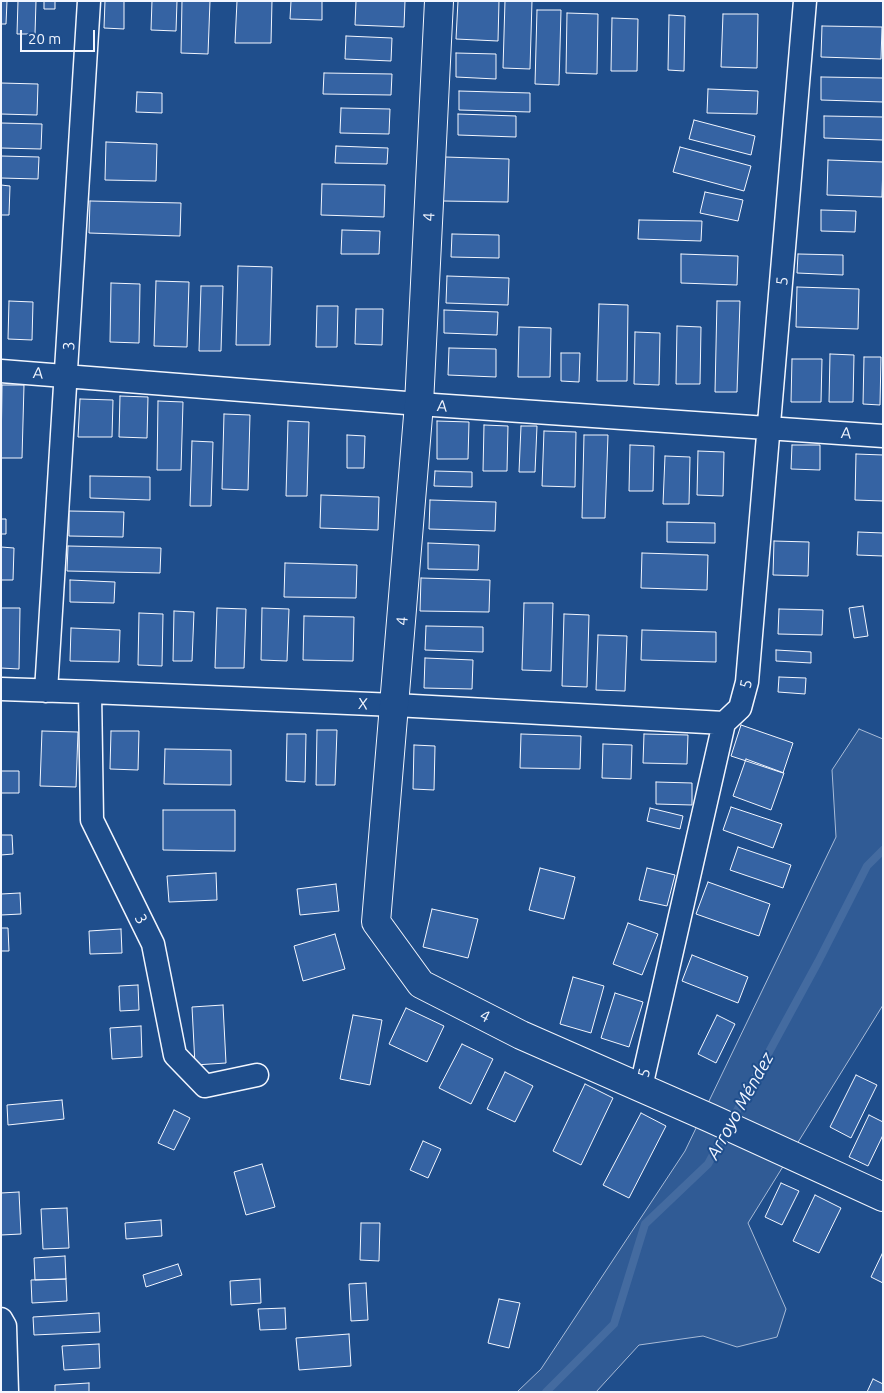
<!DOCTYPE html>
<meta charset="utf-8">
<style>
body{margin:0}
#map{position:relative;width:884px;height:1393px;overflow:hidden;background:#1f4e8c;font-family:Ubuntu,sans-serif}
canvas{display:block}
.frame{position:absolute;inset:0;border:2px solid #f2f6ff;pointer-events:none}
.scale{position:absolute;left:20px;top:30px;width:75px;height:22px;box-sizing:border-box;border:2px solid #f2f6ff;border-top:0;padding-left:6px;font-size:15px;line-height:18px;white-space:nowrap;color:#f2f6ff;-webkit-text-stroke:4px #1f4e8c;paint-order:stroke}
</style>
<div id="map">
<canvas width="884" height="1393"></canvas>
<div class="frame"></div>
<div class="scale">20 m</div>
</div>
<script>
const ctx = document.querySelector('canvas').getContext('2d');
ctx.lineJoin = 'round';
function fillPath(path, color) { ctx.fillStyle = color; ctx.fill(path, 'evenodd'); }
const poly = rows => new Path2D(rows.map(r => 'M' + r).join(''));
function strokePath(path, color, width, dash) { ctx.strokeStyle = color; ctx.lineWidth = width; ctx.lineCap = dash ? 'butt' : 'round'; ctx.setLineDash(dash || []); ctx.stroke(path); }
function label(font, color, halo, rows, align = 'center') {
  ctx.font = font + ' Ubuntu,sans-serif'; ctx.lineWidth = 4; ctx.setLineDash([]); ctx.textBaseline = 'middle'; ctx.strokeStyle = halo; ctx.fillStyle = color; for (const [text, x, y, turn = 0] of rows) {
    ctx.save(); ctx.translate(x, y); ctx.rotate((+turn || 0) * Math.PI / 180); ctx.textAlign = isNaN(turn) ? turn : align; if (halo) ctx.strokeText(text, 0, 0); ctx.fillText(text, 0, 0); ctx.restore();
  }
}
const built = poly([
 [859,729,883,739,883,1005,748,1223,786,1309,777,1337,737,1347,703,1336,639,1345,596,1392,517,1392,541,1369,685,1151,836,837,832,770,859,729]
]);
fillPath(built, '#305b95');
strokePath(built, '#a8bbd7', 1);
strokePath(poly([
 [546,1392,614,1324,645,1224,708,1164,818,962,867,866,883,850]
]), '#446ba0', 8);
const building = poly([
 [1,1,7,1,6,24,1,24,1,1],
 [18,1,36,1,35,34,17,34,18,1],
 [44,1,55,1,55,9,44,9,44,1],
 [105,1,124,1,124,29,104,28,105,1],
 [152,1,177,1,176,31,151,30,152,1],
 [182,1,210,1,208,54,181,53,182,1],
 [237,1,272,1,271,43,235,43,237,1],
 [291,1,322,1,322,20,290,19,291,1],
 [356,1,405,1,404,27,355,25,356,1],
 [458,1,499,1,498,41,456,39,458,1],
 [505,1,532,1,530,69,503,68,505,1],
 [537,10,561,10,559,85,535,84,537,10],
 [567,13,598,14,597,74,566,73,567,13],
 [723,14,758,14,757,68,721,67,723,14],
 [669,15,685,16,684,71,668,70,669,15],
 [612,18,638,19,637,71,611,71,612,18],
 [822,26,882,27,881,59,821,57,822,26],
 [346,36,392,38,391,61,345,59,346,36],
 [456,53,496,54,496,79,456,77,456,53],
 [324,73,392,74,391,95,323,94,324,73],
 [821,77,883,78,883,102,821,100,821,77],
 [1,83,38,84,37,115,1,114,1,83],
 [708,89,758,91,757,114,707,113,708,89],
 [459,91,530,93,530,112,459,110,459,91],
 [137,92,162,93,162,113,136,112,137,92],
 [341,108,390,109,389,134,340,133,341,108],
 [458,114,516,116,516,137,458,135,458,114],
 [824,116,883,117,883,140,824,138,824,116],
 [694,120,755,136,751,155,689,139,694,120],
 [1,123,42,124,41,149,1,148,1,123],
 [106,142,157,144,156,181,105,180,106,142],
 [336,146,388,148,387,164,335,163,336,146],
 [680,147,751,166,744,191,673,172,680,147],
 [1,156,39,157,38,179,1,178,1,156],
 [445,157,509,159,508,202,443,201,445,157],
 [828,160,883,162,882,197,827,195,828,160],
 [322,184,385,185,384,217,321,215,322,184],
 [1,185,10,186,9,215,1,215,1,185],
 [705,192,743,200,738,221,700,213,705,192],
 [90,201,181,203,180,236,89,233,90,201],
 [821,210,856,211,855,232,821,231,821,210],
 [639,220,702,221,701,241,638,239,639,220],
 [342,230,380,231,379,254,341,254,342,230],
 [452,234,499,235,499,258,451,257,452,234],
 [681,254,738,256,737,285,681,283,681,254],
 [798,254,843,255,843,275,797,273,798,254],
 [238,266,272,267,270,345,236,345,238,266],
 [447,276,509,278,508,305,446,303,447,276],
 [156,281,189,282,187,347,154,346,156,281],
 [111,283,140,284,139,343,110,342,111,283],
 [201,286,223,286,221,351,199,351,201,286],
 [797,287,859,289,858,329,796,327,797,287],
 [9,301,33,302,32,340,8,339,9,301],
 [717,301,740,301,737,392,715,392,717,301],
 [599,304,628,305,627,381,597,381,599,304],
 [317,306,338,306,337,347,316,347,317,306],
 [356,309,383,309,382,345,355,344,356,309],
 [444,310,498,312,497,335,444,333,444,310],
 [677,326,701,327,700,384,676,384,677,326],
 [519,327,551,328,550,377,518,377,519,327],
 [635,332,660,333,659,385,634,384,635,332],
 [449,348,496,349,496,377,448,375,449,348],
 [561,353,580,353,579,382,561,381,561,353],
 [830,354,854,355,853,402,829,402,830,354],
 [864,357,881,357,880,405,863,404,864,357],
 [792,359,822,359,821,402,791,402,792,359],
 [2,385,24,385,22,458,1,458,2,385],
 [120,396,148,397,147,438,119,437,120,396],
 [80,399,113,400,112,437,78,437,80,399],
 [158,401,183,402,181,470,157,470,158,401],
 [224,414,250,415,248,490,222,489,224,414],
 [288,421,309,422,307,496,286,496,288,421],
 [437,421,469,422,468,459,437,459,437,421],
 [484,425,508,426,507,471,483,471,484,425],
 [521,426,537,426,535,472,519,472,521,426],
 [544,431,576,432,575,487,542,486,544,431],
 [347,435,365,436,364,468,347,468,347,435],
 [584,435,608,435,605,518,582,518,584,435],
 [192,441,213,442,211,506,190,506,192,441],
 [630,445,654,446,653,491,629,491,630,445],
 [792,445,820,445,820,470,791,469,792,445],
 [698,451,724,452,723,496,697,495,698,451],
 [856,454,883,455,883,501,855,500,856,454],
 [665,456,690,457,689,504,663,504,665,456],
 [435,471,472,472,472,487,434,486,435,471],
 [90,476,150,477,150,500,90,498,90,476],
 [321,495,379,497,378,530,320,528,321,495],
 [430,500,496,502,495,531,429,529,430,500],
 [69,511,124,512,123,537,69,536,69,511],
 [1,519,6,519,6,534,1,534,1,519],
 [667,522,715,523,715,543,667,542,667,522],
 [858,532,883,533,883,556,857,555,858,532],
 [774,541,809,542,808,576,773,575,774,541],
 [428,543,479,545,478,570,428,569,428,543],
 [68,546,161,548,160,573,67,571,68,546],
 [1,547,14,548,13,580,1,580,1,547],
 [642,553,708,555,707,590,641,588,642,553],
 [285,563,357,565,356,598,284,597,285,563],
 [421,578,490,580,489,612,420,611,421,578],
 [70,580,115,582,114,603,70,602,70,580],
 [524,603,553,603,551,671,522,670,524,603],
 [863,606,868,636,854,638,849,608,863,606],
 [1,608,20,608,19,669,1,668,1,608],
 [217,608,246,609,244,668,215,668,217,608],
 [262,608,289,609,287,661,261,660,262,608],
 [779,609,823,610,822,635,778,634,779,609],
 [174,611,194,612,192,661,173,661,174,611],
 [139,613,163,614,162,666,138,665,139,613],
 [564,614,589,615,587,687,562,686,564,614],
 [304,616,354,617,353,661,303,660,304,616],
 [426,626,483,627,483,652,425,650,426,626],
 [71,628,120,630,119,662,70,661,71,628],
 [642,630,716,632,716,662,641,660,642,630],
 [598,635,627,636,625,691,596,690,598,635],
 [776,650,811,652,811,663,776,661,776,650],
 [425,658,473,660,472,689,424,688,425,658],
 [779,677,806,678,805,694,778,692,779,677],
 [741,725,793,743,783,773,731,756,741,725],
 [317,730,337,730,335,785,316,785,317,730],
 [42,731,78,732,76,787,40,786,42,731],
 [111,731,139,731,138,770,110,769,111,731],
 [287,734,306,734,305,782,286,781,287,734],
 [521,734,581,736,580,769,520,768,521,734],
 [644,734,688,735,687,764,643,763,644,734],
 [603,744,632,745,631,779,602,778,603,744],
 [414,745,435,746,434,790,413,789,414,745],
 [165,749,231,750,231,785,164,784,165,749],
 [746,759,784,773,771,810,733,796,746,759],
 [1,771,19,771,19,793,1,793,1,771],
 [656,782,692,783,692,805,656,804,656,782],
 [731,807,782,824,773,848,723,830,731,807],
 [650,808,683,816,680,829,647,821,650,808],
 [163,810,235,810,235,851,163,850,163,810],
 [1,835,12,835,13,854,1,855,1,835],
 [738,847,791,865,783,888,730,870,738,847],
 [540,868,575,877,564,919,529,910,540,868],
 [647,868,675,875,667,906,639,900,647,868],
 [216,873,217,900,169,902,167,876,216,873],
 [708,882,770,904,759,936,696,914,708,882],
 [336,884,339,911,300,915,297,889,336,884],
 [20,893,21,914,1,915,1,894,20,893],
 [432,909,478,919,468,958,423,947,432,909],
 [628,923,658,934,642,975,613,964,628,923],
 [1,928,8,928,9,951,1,951,1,928],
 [121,929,122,953,90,954,89,931,121,929],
 [335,934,345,969,303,981,294,946,335,934],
 [692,955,748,977,738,1003,682,981,692,955],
 [573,977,604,986,591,1033,560,1024,573,977],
 [138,985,139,1010,120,1011,119,986,138,985],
 [615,993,643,1002,629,1047,601,1038,615,993],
 [223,1005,226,1063,195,1065,192,1007,223,1005],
 [406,1008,444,1026,427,1062,389,1044,406,1008],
 [353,1015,382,1020,370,1085,340,1079,353,1015],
 [717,1015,735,1024,716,1063,698,1054,717,1015],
 [141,1026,142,1057,112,1059,110,1028,141,1026],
 [462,1044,493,1059,471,1104,439,1088,462,1044],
 [505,1072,533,1086,515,1122,487,1109,505,1072],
 [856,1075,877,1085,851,1138,830,1127,856,1075],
 [585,1084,613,1098,581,1165,553,1151,585,1084],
 [62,1100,64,1119,8,1125,7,1105,62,1100],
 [174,1110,190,1118,174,1150,158,1143,174,1110],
 [641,1113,666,1126,629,1198,603,1185,641,1113],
 [869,1115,883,1122,883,1135,868,1166,849,1157,869,1115],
 [423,1141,441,1149,428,1178,410,1170,423,1141],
 [262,1164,275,1207,246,1215,234,1172,262,1164],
 [781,1183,799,1191,782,1225,765,1217,781,1183],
 [19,1192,21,1234,1,1235,1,1193,19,1192],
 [815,1195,841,1208,819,1253,793,1241,815,1195],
 [67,1208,69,1248,43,1249,41,1209,67,1208],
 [161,1220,162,1236,126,1239,125,1223,161,1220],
 [361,1223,380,1223,379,1261,360,1260,361,1223],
 [883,1252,883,1283,871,1277,883,1252],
 [65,1256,66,1279,35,1280,34,1258,65,1256],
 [178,1264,182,1275,146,1287,143,1275,178,1264],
 [66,1279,67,1301,32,1303,31,1280,66,1279],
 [260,1279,261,1303,231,1305,230,1281,260,1279],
 [366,1283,368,1320,351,1321,349,1284,366,1283],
 [499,1299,520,1303,509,1348,488,1343,499,1299],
 [285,1308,286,1329,260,1330,258,1309,285,1308],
 [99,1313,100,1332,34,1335,33,1317,99,1313],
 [349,1334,351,1366,299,1370,296,1338,349,1334],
 [99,1344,100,1368,64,1370,62,1346,99,1344],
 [873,1379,883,1384,883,1392,867,1392,873,1379],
 [89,1383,89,1392,55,1392,55,1385,89,1383]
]);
fillPath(building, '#3563a3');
strokePath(building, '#f2f6ff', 1);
const street = poly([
 [1,371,419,404,883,436],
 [1,689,90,692,395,705,724,723],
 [46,691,89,1],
 [90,692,92,820,153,944,175,1055,205,1086,257,1075],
 [641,1087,724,723,740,708,747,682,805,1],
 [1,1319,5,1326,7,1392]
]);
const secondary = poly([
 [439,1,419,404,376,922,421,984,521,1035,710,1118,883,1197]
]);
strokePath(street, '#f2f6ff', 25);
strokePath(secondary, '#f2f6ff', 30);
strokePath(street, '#1f4e8c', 22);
strokePath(secondary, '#1f4e8c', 28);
label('16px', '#f2f6ff', '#1f4e8c', [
 ["4",429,217,-87],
 ["5",782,281,-85],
 ["3",69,346,-87],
 ["A",38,373,4],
 ["A",442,406,4],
 ["A",846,433,4],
 ["4",402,621,-85],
 ["5",746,684,-78],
 ["X",363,704,3],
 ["3",141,919,64],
 ["4",485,1016,27],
 ["5",644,1073,-77]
]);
label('italic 18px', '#f2f6ff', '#1f4e8c', [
 ["Arroyo Méndez",740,1106,-61]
]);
</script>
